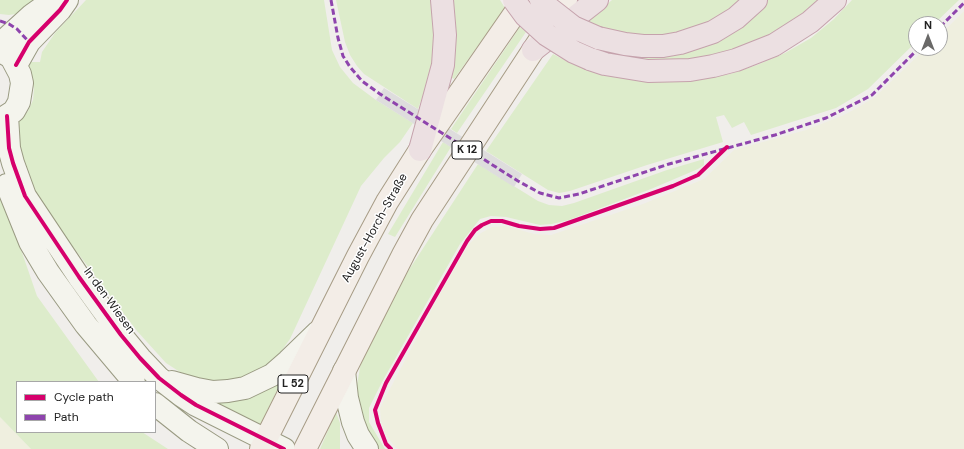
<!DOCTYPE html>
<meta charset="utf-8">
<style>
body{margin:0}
#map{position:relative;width:964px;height:449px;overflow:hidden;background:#f0eeeb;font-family:"DM Sans",sans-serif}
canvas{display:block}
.legend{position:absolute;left:16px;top:381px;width:140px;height:52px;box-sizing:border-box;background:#fff;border:1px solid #a7a7a7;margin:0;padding:5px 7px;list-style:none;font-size:12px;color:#222}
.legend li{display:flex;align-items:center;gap:8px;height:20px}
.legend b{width:20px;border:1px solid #a7a7a7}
.north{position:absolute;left:908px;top:16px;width:40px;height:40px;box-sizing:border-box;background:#fff;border:1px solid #a7a7a7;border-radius:50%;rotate:0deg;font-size:11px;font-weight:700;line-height:16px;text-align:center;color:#222}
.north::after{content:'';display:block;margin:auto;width:14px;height:18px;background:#6a6968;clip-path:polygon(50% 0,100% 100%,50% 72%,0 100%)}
</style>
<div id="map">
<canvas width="964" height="449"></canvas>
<ul class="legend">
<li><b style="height:5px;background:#d6006c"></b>Cycle path</li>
<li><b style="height:5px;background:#8e44ad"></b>Path</li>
</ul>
<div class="north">N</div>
</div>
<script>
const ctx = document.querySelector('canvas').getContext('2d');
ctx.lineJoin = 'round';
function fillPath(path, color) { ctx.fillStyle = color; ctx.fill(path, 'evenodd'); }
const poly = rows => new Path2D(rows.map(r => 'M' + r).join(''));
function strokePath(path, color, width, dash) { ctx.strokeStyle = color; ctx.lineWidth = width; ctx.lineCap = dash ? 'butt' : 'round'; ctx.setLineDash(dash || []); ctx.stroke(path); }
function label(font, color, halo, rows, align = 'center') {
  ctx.font = font + ' "DM Sans",sans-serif'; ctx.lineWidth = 3; ctx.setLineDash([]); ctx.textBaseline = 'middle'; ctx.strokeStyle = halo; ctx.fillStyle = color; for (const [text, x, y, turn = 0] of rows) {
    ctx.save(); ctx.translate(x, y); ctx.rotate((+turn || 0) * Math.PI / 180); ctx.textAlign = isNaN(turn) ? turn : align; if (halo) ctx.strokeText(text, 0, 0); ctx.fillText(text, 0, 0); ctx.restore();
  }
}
fillPath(poly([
 [964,11,964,449,399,449,395,447,386,435,381,421,380,408,435,303,469,244,481,233,492,227,506,226,534,234,551,235,643,204,704,179,734,150,806,130,844,115,857,108,875,97,926,48,940,48,940,35],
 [0,417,31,449,0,449]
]), '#efefdf');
fillPath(poly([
 [0,0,40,0,22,13,9,15,0,14],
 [86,0,324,0,332,50,340,67,353,83,376,100,413,123,400,142,384,158,361,186,290,339,275,360,260,372,238,380,220,382,200,381,183,374,166,363,137,331,70,243,51,224,33,197,14,124,21,120,28,111,33,100,34,89,28,62,40,62,42,52,55,33],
 [336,0,432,0,434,18,433,60,429,78,418,109,364,74,357,66,350,55,345,42],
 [451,0,500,0,505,8,454,79,447,75],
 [612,0,745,0,722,18,670,37,626,37,585,23],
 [767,0,824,0,796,23,732,54,662,63,592,51,595,46,635,53,764,4],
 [852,0,959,0,934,24,916,24,916,42,868,89,836,108,751,135,744,122,732,128,724,115,716,117,723,142,647,165,570,191,559,193,548,190,486,151,553,54,572,64,697,79,730,74,757,65,785,53,811,38,834,19],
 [520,27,526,32,457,133,451,129],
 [443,142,451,147,395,237,388,234],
 [704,159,704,165,698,169,651,189,569,220,552,224,540,225,506,217,491,216,480,219,460,244,382,382,369,408,369,422,385,449,379,449,377,447,367,432,358,409,357,385,362,356,405,276,478,164,538,201,549,205,562,206,574,203,667,170],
 [0,193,7,209,37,296,99,382,17,382,17,432,142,432,168,449,31,449,0,417],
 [276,382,280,384,260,426,200,395],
 [336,412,340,423,340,449,320,449]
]), '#ddeccb');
fillPath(poly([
 [384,88,522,174,514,187,376,100]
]), '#dedddd');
const secondary = poly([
 [0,44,32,15,53,0],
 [0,51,11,57,20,74,22,83,19,102,14,111,0,120],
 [16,65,29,42,60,10,67,0],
 [7,116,9,148,13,163,25,196,79,277,121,335,140,358,159,378,181,395,196,405,284,449],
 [7,185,30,242,48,272,86,325,134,382],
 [344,371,347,398,353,422,358,435,367,449],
 [172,382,197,389,213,392,228,391,245,388,272,375,288,361,318,332],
 [155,404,189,431,217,449]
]);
const primary = poly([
 [261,449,358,256,387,202,420,150,524,0],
 [305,449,404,253,422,220,566,0]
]);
const highway = poly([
 [598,38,625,44,643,46,663,46,680,43,713,32,736,18,756,0],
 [533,50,597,0],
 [590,59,605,64,648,71,690,70,713,66,736,60,774,45,810,22,835,0],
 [420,150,439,80,443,65,445,35,442,0]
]);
strokePath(secondary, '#999a82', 24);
strokePath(primary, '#a79c86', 24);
strokePath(highway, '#c5a2ac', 24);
strokePath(secondary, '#f4f4ed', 22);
strokePath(primary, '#f3ede7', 22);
strokePath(highway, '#ece0e2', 22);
const highwayBridge = poly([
 [514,0,525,15,547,35,574,52,590,59],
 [541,0,550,9,573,27,598,38]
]);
strokePath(highwayBridge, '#c5a2ac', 24, []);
strokePath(highwayBridge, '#ece0e2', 22);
strokePath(poly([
 [331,0,338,38,343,56,350,67,362,81,380,94,518,181,540,193,559,198,579,194,669,164,775,135,826,118,872,95,919,48],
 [0,21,9,24,17,29,29,42],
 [940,27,964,3]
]), '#8e44ad', 3, [6, 3]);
strokePath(poly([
 [16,65,29,42,60,10,67,0],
 [7,116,9,148,13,163,25,196,79,277,121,335,140,358,159,378,181,395,196,405,284,449],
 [391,449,386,444,378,423,375,410,386,383,467,241,475,230,482,225,491,221,502,221,519,226,540,229,554,228,673,186,698,175,727,147]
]), '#d6006c', 4);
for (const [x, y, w] of [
 [467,150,30],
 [293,384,30]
]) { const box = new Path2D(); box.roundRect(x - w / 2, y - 9, w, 18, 3); ctx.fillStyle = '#fff'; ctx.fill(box); strokePath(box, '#222', 1); }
label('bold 11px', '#222', null, [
 ["K 12",467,150],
 ["L 52",293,384]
]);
label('12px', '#222', '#fff', [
 ["August-Horch-Straße",375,228,-61],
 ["In den Wiesen",109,301,54]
]);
</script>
